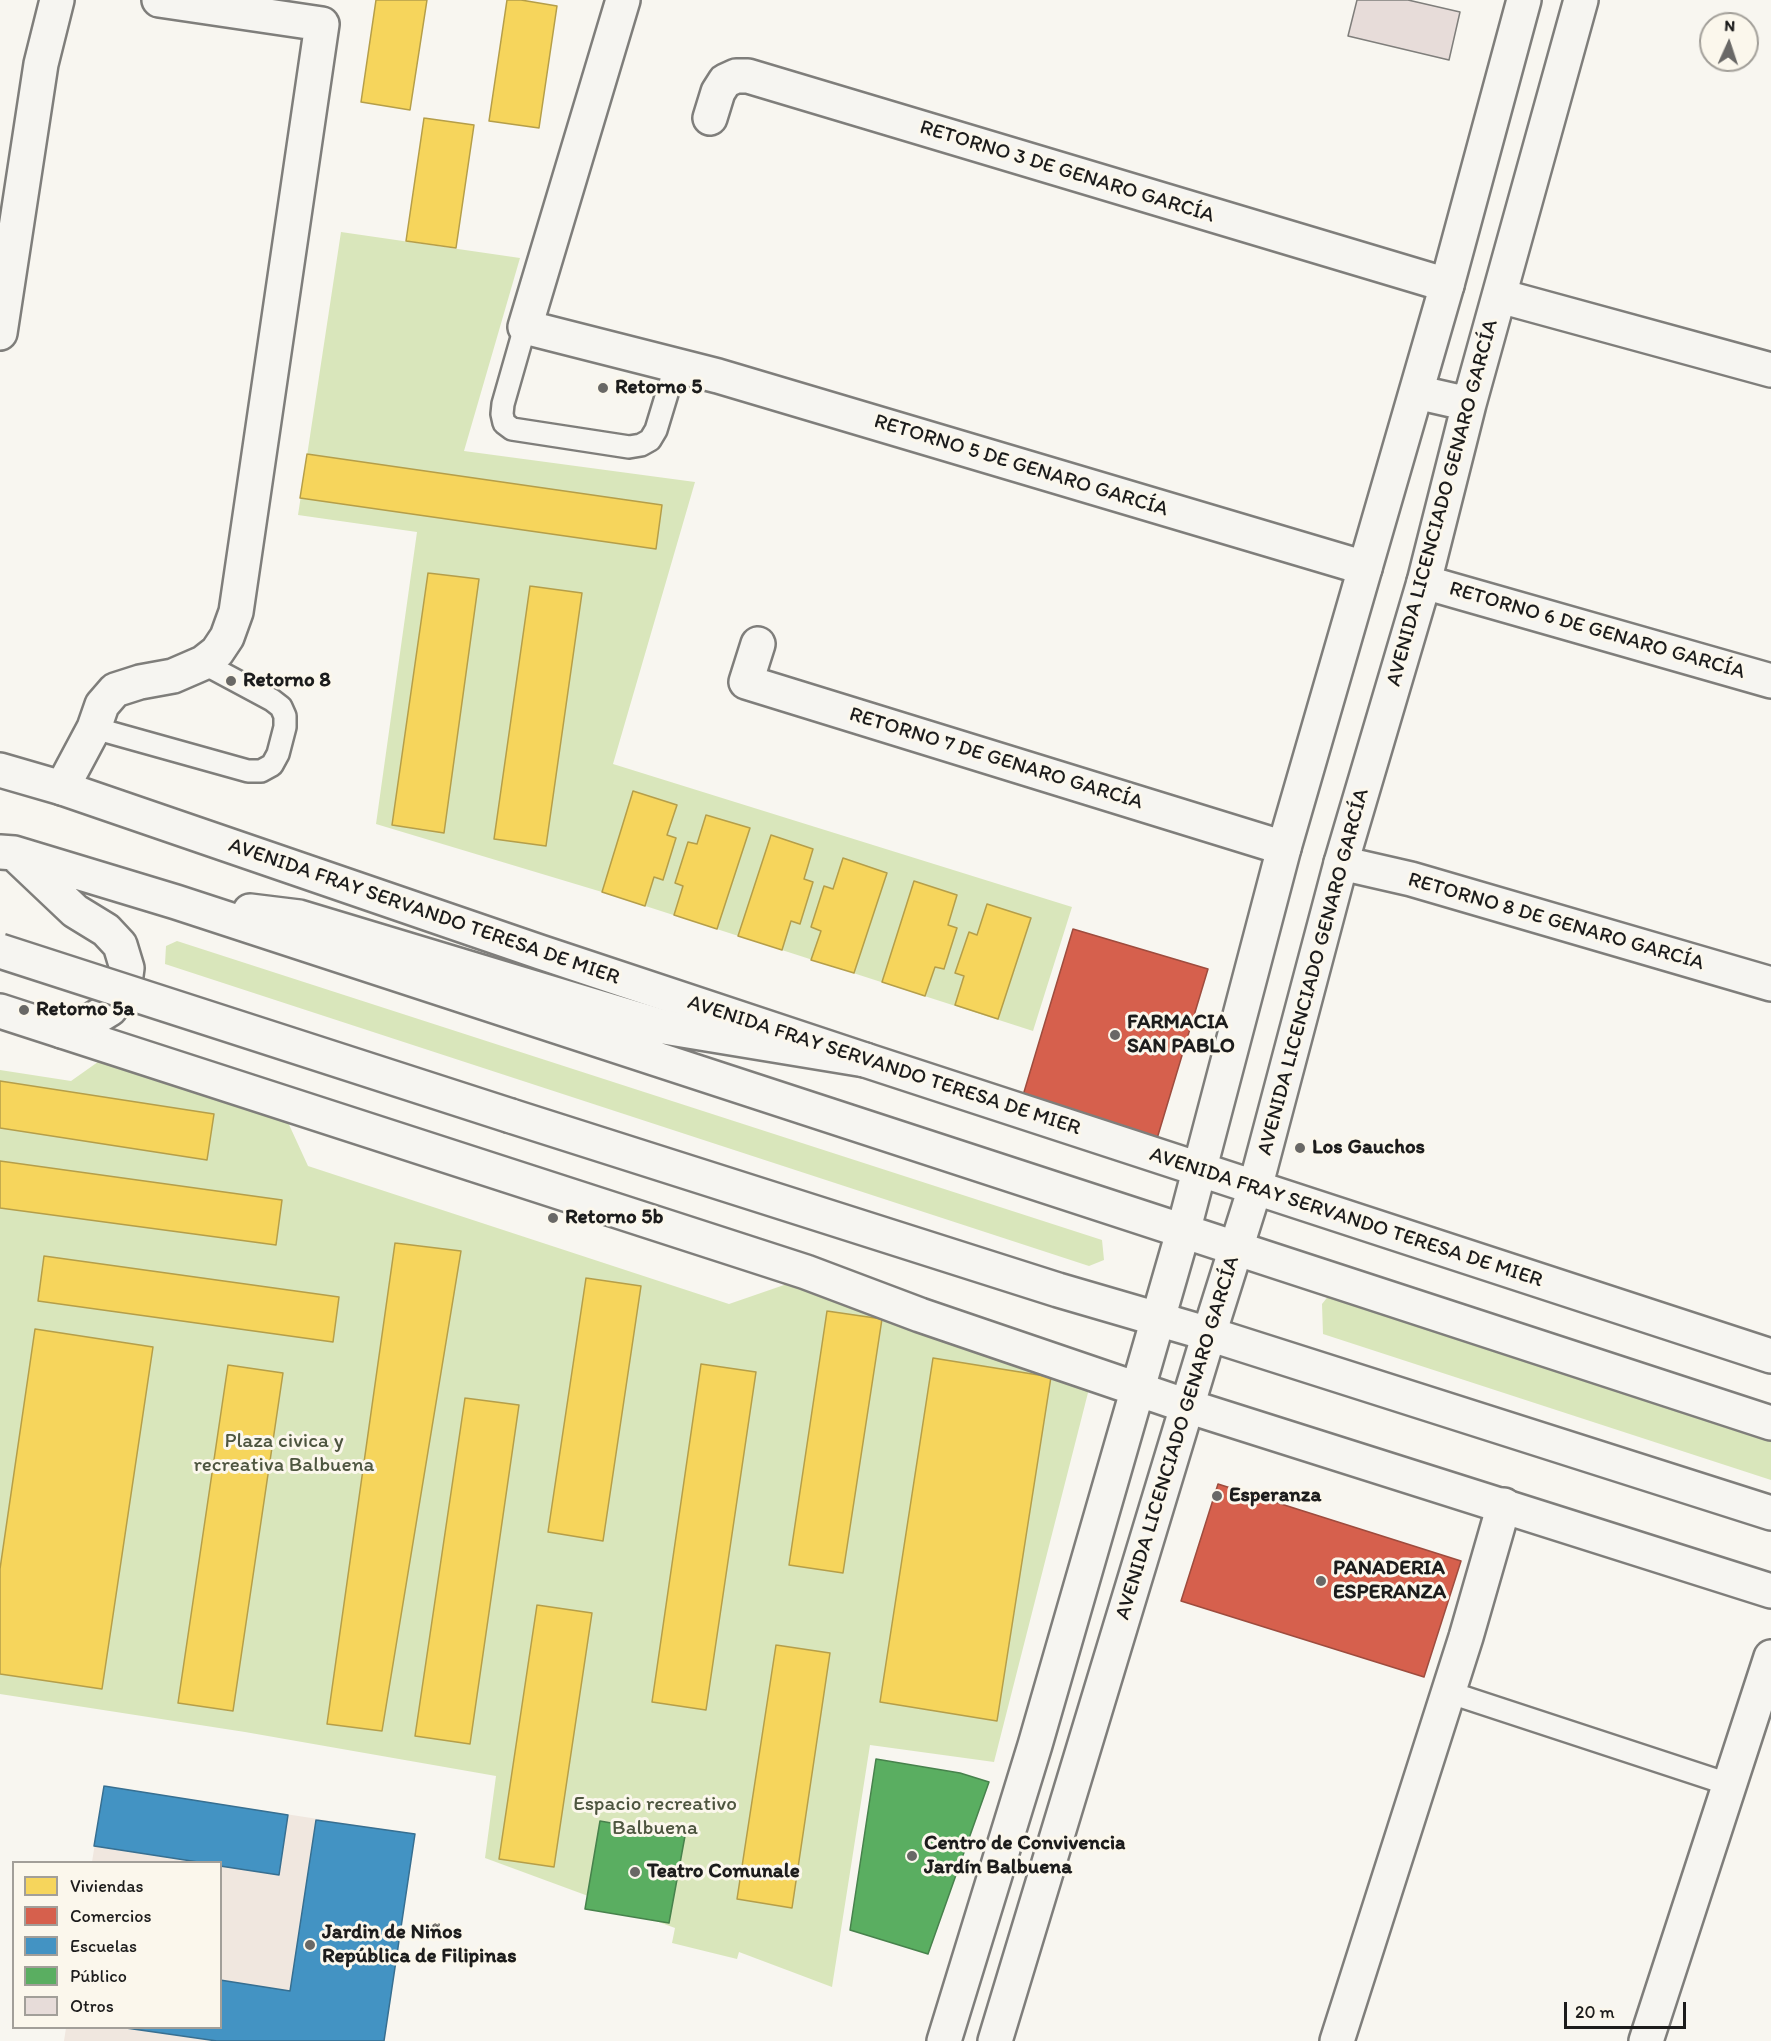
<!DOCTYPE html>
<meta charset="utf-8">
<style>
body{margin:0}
#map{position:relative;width:1771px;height:2041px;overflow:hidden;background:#f8f6f0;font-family:Itim,sans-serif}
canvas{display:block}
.legend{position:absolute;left:12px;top:1861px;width:210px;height:168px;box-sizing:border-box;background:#fbf7ec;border:2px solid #a29f99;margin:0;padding:8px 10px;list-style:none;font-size:18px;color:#1c1c1c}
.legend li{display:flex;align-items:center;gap:12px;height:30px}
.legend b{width:30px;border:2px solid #a29f99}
.north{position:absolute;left:1699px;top:12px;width:60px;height:60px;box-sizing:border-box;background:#fbf7ec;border:2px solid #a29f99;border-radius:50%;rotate:3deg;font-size:16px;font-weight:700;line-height:24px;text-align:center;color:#1c1c1c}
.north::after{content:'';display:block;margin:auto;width:21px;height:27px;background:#696866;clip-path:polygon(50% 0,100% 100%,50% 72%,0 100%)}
.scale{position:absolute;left:1564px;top:2002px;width:122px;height:27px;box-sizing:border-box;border:3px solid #1c1c1c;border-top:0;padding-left:8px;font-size:18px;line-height:21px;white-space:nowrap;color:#1c1c1c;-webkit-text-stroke:4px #fbf7ec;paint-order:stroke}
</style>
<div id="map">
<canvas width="1771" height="2041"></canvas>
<ul class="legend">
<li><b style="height:16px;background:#f6d55c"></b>Viviendas</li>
<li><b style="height:16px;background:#d6604d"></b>Comercios</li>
<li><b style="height:16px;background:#4393c3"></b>Escuelas</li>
<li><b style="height:16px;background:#5aae61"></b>Público</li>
<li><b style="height:16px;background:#e7dcd9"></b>Otros</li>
</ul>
<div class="north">N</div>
<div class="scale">20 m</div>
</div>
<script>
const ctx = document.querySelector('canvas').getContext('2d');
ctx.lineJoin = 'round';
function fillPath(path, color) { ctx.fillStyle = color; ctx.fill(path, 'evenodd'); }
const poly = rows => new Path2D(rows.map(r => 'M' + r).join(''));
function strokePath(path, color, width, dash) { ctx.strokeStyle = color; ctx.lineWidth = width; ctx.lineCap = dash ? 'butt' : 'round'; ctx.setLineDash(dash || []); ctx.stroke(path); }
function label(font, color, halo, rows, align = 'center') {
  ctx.font = font + ' Itim,sans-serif'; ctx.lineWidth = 6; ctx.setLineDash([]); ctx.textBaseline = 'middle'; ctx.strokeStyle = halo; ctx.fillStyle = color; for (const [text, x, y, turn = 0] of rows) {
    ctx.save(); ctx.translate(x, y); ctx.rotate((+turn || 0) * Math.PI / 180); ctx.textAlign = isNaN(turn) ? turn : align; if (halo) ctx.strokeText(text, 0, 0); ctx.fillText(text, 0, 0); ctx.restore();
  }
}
fillPath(poly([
 [104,1786,415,1834,384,2041,64,2041,66,2028,220,2028,220,1862,92,1862]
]), '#f0e7df');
fillPath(poly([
 [341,232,520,258,464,451,695,482,613,764,1072,907,1033,1031,602,892,376,824,417,532,298,515],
 [177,941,1102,1240,1104,1260,1089,1266,165,964,166,946],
 [112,1052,280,1105,308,1166,729,1304,787,1284,808,1290,916,1332,1092,1377,994,1762,870,1745,832,1987,739,1952,737,1959,672,1943,675,1928,485,1858,496,1776,245,1732,0,1694,0,1070,71,1081],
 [1334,1289,1771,1434,1771,1480,1323,1334,1322,1304]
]), '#d9e6bb');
const homes = poly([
 [376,0,427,0,410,110,361,102,376,0],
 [507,0,521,0,557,6,539,128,489,121,507,0],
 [424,118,474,125,456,248,406,241,424,118],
 [307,454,662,505,656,549,300,498,307,454],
 [428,573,479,579,444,833,392,825,428,573],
 [530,586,582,593,546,846,494,839,530,586],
 [633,791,677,805,667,835,676,838,663,880,654,877,645,906,602,892,633,791],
 [706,815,750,828,717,929,674,915,683,886,675,883,688,842,697,844,706,815],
 [771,835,813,849,804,879,813,882,800,924,791,921,782,950,738,936,771,835],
 [843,858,887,873,854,973,811,960,821,931,811,927,824,886,833,889,843,858],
 [914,881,957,895,948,925,957,928,944,969,935,967,925,996,882,982,914,881],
 [987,904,1031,918,998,1019,955,1005,964,976,955,973,969,932,977,935,987,904],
 [0,1081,214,1114,207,1160,0,1128,0,1081],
 [0,1161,282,1200,276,1245,0,1208,0,1161],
 [395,1243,461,1251,382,1731,327,1724,395,1243],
 [44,1256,339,1297,333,1342,38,1301,44,1256],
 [586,1278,641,1286,603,1541,548,1532,586,1278],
 [827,1311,882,1319,843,1573,789,1565,827,1311],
 [35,1329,153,1347,102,1689,0,1674,0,1569,35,1329],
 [933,1358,1051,1377,997,1721,880,1702,933,1358],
 [701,1364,756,1372,706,1710,652,1702,701,1364],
 [228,1365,283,1373,233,1711,178,1703,228,1365],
 [465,1398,519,1405,470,1744,415,1736,465,1398],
 [537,1605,592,1613,554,1867,499,1859,537,1605],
 [776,1645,830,1653,792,1908,737,1899,776,1645]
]);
fillPath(homes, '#f6d55c');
strokePath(homes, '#b59e49', 1.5);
const shops = poly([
 [1073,929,1208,969,1156,1142,1021,1102,1073,929],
 [1218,1484,1461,1561,1424,1677,1181,1601,1218,1484]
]);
fillPath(shops, '#d6604d');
strokePath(shops, '#9e4c3e', 1.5);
const schools = poly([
 [104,1786,288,1815,279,1875,220,1866,220,1862,198,1862,94,1846,104,1786],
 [316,1820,415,1834,384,2041,217,2041,126,2028,220,2028,220,1980,290,1991,316,1820]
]);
fillPath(schools, '#4393c3');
strokePath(schools, '#376f91', 1.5);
const public = poly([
 [876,1759,960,1773,989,1782,928,1954,850,1930,876,1759],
 [600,1821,685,1836,669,1923,585,1909,600,1821]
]);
fillPath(public, '#5aae61');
strokePath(public, '#47824c', 1.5);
const building = poly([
 [1357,0,1408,0,1460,12,1449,60,1348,36,1357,0]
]);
fillPath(building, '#e7dcd9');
strokePath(building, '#7f7e7b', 1.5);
const lane = poly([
 [525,327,503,404,502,414,504,423,512,429,629,447,641,445,650,440,656,430,676,364],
 [94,728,248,771,261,771,272,765,278,754,285,727,285,716,281,707,272,700,203,663],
 [1448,1692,1731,1785]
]);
const street = poly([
 [623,0,525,327,718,376,1365,568],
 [710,118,718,92,725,81,736,76,748,76,1447,285],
 [1500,296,1771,370],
 [0,333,41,64,57,0],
 [1424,582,1771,681],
 [758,644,746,682,1284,848],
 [62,788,94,728,102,705,115,690,140,682,173,676,203,663,217,652,227,637,236,612,322,24,159,0],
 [1341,863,1411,879,1771,984],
 [1337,2041,1466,1637,1504,1505],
 [1646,2041,1771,1657]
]);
const secondary = poly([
 [1416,392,1469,404],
 [0,770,62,788,540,952,865,1060,1771,1356],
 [0,1011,806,1272,920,1315,1187,1406,1771,1591],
 [944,2041,1035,1745,1183,1232,1284,848,1447,285,1524,0],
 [995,2041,1209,1334,1255,1188,1341,863,1424,582,1469,404,1581,0]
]);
const primary = poly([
 [0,852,14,853,176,902,1771,1423],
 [18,857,75,911,106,930,120,945,127,968,124,990,110,1009,92,1020,62,1031],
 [250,911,299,917,664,1027,865,1060],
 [511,1116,1058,1290,1209,1334,1771,1513]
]);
strokePath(lane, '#7f7e7b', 26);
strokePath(street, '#7f7e7b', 38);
strokePath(secondary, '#7f7e7b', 38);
strokePath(primary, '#7f7e7b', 38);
strokePath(lane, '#f6f5f1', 21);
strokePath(street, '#f6f5f1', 33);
strokePath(secondary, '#f6f5f1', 33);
strokePath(primary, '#f6f5f1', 33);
const primaryBridge = poly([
 [0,951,511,1116]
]);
strokePath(primaryBridge, '#7f7e7b', 38, []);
strokePath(primaryBridge, '#f6f5f1', 33);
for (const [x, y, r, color] of [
 [603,388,6,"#696866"],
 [231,681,6,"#696866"],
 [24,1010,6,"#696866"],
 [1115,1035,6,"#696866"],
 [1300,1148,6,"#696866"],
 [553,1218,6,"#696866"],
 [1217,1496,6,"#696866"],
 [1321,1581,6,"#696866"],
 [912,1856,6,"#696866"],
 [635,1872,6,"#696866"],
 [310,1945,6,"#696866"]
]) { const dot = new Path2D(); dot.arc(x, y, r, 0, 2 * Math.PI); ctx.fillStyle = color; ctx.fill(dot); strokePath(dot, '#fbf7ec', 2); }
label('21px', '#1c1c1c', '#fbf7ec', [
 ["RETORNO 3 DE GENARO GARCÍA",1067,172,17],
 ["RETORNO 5 DE GENARO GARCÍA",1021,466,17],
 ["AVENIDA LICENCIADO GENARO GARCÍA",1443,503,-75],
 ["RETORNO 6 DE GENARO GARCÍA",1597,631,16],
 ["RETORNO 7 DE GENARO GARCÍA",996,759,17],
 ["AVENIDA FRAY SERVANDO TERESA DE MIER",424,912,19],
 ["RETORNO 8 DE GENARO GARCÍA",1556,922,16],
 ["AVENIDA LICENCIADO GENARO GARCÍA",1314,972,-75],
 ["AVENIDA FRAY SERVANDO TERESA DE MIER",884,1066,18],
 ["AVENIDA FRAY SERVANDO TERESA DE MIER",1346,1218,18],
 ["AVENIDA LICENCIADO GENARO GARCÍA",1178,1438,-73]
]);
label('bold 21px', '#1c1c1c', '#fbf7ec', [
 ["Retorno 5",615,388],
 ["Retorno 8",243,681],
 ["Retorno 5a",36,1010],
 ["FARMACIA",1127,1023],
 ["SAN PABLO",1127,1047],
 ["Los Gauchos",1312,1148],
 ["Retorno 5b",565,1218],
 ["Esperanza",1229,1496],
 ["PANADERIA",1333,1569],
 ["ESPERANZA",1333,1593],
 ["Centro de Convivencia",924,1844],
 ["Jardín Balbuena",924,1868],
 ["Teatro Comunale",647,1872],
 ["Jardin de Niños",322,1933],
 ["República de Filipinas",322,1957]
], 'left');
label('21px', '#4d553f', '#fbf7ec', [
 ["Plaza civica y",284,1442],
 ["recreativa Balbuena",284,1466],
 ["Espacio recreativo",655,1805],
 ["Balbuena",655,1829]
]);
</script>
